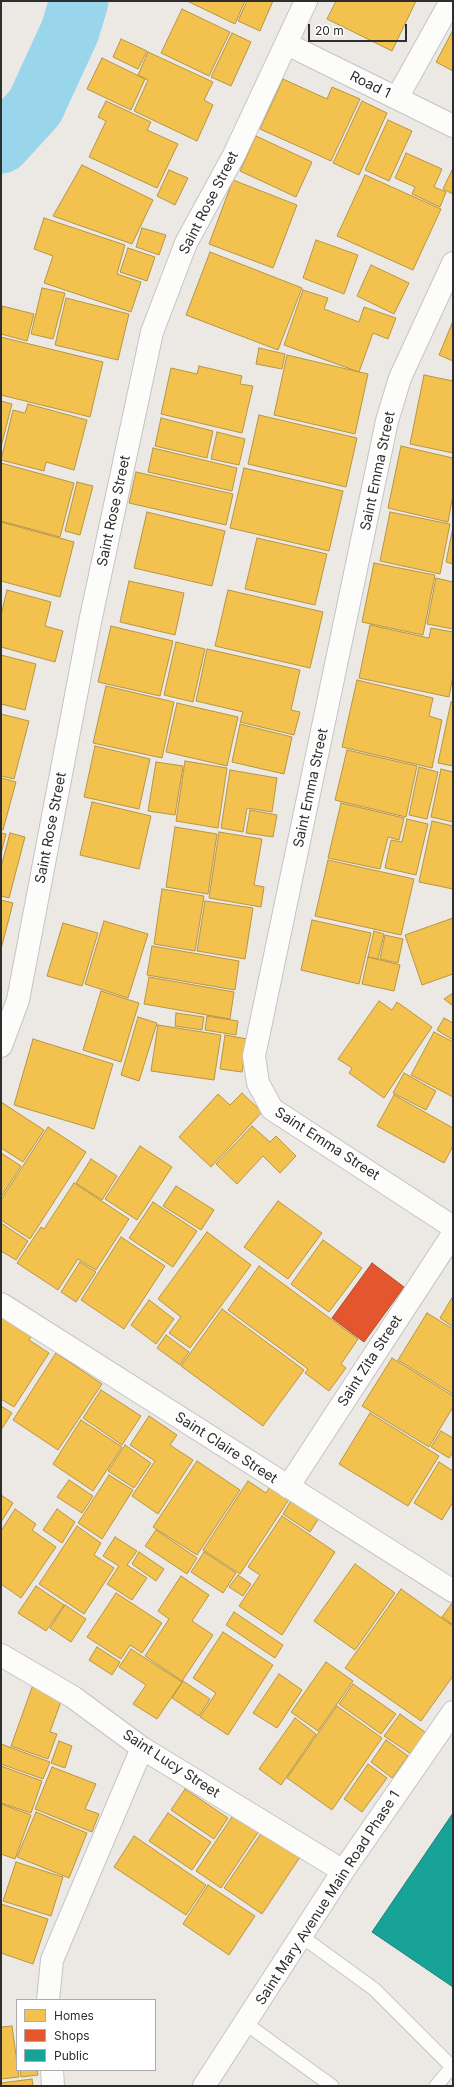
<!DOCTYPE html>
<style>
body{margin:0}
#map{position:relative;width:454px;height:2087px;overflow:hidden;background:#ece8e4;font-family:Inter,sans-serif}
canvas{display:block}
.frame{position:absolute;inset:0;border:2px solid #2e2e2e;pointer-events:none}
.legend{position:absolute;left:16px;top:1999px;width:140px;height:72px;box-sizing:border-box;background:#fff;border:1px solid #ababab;margin:0;padding:5px 7px;list-style:none;font-size:12px;color:#2e2e2e}
.legend li{display:flex;align-items:center;gap:8px;height:20px}
.legend b{width:20px;border:1px solid #ababab}
.scale{position:absolute;left:308px;top:24px;width:99px;height:18px;box-sizing:border-box;border:2px solid #2e2e2e;border-top:0;padding-left:5px;font-size:12px;line-height:14px;white-space:nowrap;color:#2e2e2e;-webkit-text-stroke:3px #fff;paint-order:stroke}
</style>
<div id="map">
<canvas width="454" height="2087"></canvas>
<div class="frame"></div>
<ul class="legend">
<li><b style="height:11px;background:#f2c14e"></b>Homes</li>
<li><b style="height:11px;background:#e4572e"></b>Shops</li>
<li><b style="height:11px;background:#17a398"></b>Public</li>
</ul>
<div class="scale">20 m</div>
</div>
<script>
const ctx = document.querySelector('canvas').getContext('2d');
ctx.lineJoin = 'round';
function fillPath(path, color) { ctx.fillStyle = color; ctx.fill(path, 'evenodd'); }
const poly = rows => new Path2D(rows.map(r => 'M' + r).join(''));
function strokePath(path, color, width, dash) { ctx.strokeStyle = color; ctx.lineWidth = width; ctx.lineCap = dash ? 'butt' : 'round'; ctx.setLineDash(dash || []); ctx.stroke(path); }
function label(font, color, halo, rows, align = 'center') {
  ctx.font = font + ' Inter,sans-serif'; ctx.lineWidth = 4; ctx.setLineDash([]); ctx.textBaseline = 'middle'; ctx.strokeStyle = halo; ctx.fillStyle = color; for (const [text, x, y, turn = 0] of rows) {
    ctx.save(); ctx.translate(x, y); ctx.rotate((+turn || 0) * Math.PI / 180); ctx.textAlign = isNaN(turn) ? turn : align; if (halo) ctx.strokeText(text, 0, 0); ctx.fillText(text, 0, 0); ctx.restore();
  }
}
const homes = poly([
 [187,1,245,1,235,24,187,1],
 [247,1,273,1,260,31,238,21,247,1],
 [336,1,416,1,392,51,327,19,336,1],
 [182,9,230,32,209,76,161,53,182,9],
 [453,30,453,71,436,62,453,30],
 [232,33,251,42,231,86,211,77,232,33],
 [121,39,147,51,138,69,113,57,121,39],
 [148,52,213,82,204,100,213,105,197,141,134,111,148,80,138,75,148,52],
 [102,58,145,79,131,110,87,89,102,58],
 [283,79,327,99,332,87,360,99,331,161,260,129,283,79],
 [106,101,151,122,147,130,178,144,157,188,89,157,106,121,98,117,106,101],
 [362,101,387,113,359,175,333,163,362,101],
 [388,120,412,131,389,181,365,170,388,120],
 [256,136,312,162,296,197,240,171,256,136],
 [406,153,442,169,434,187,446,192,440,207,412,194,415,187,395,178,406,153],
 [82,165,153,200,132,244,53,216,82,165],
 [453,168,453,194,443,189,453,168],
 [169,170,188,178,175,205,157,196,169,170],
 [365,175,441,209,413,270,337,236,365,175],
 [233,180,297,205,273,268,209,244,233,180],
 [44,218,125,245,117,274,141,282,131,312,44,283,53,256,34,249,44,218],
 [142,228,166,235,159,255,136,247,142,228],
 [316,240,358,255,344,294,303,278,316,240],
 [128,248,155,257,147,281,120,272,128,248],
 [210,252,302,288,278,350,186,315,210,252],
 [371,265,409,283,394,314,357,296,371,265],
 [42,288,65,293,53,339,31,334,42,288],
 [303,290,328,298,324,309,359,322,364,307,396,318,388,339,373,333,359,372,284,345,303,290],
 [66,298,129,314,118,360,55,345,66,298],
 [2,306,34,314,27,341,1,334,2,306],
 [453,321,453,361,439,355,453,321],
 [1,337,103,362,90,417,1,395,1,337],
 [259,348,285,354,282,369,256,364,259,348],
 [287,355,368,374,355,434,274,415,287,355],
 [199,366,242,376,240,384,253,386,242,433,161,414,171,368,197,374,199,366],
 [424,375,453,381,453,453,410,444,424,375],
 [1,401,12,404,1,447,1,401],
 [28,404,87,420,74,470,46,462,44,471,1,460,13,410,25,413,28,404],
 [259,415,357,438,346,487,248,464,259,415],
 [161,418,213,431,207,458,155,446,161,418],
 [217,432,245,439,239,465,211,459,217,432],
 [401,446,453,458,453,495,448,522,388,508,401,446],
 [153,448,237,468,232,491,148,472,153,448],
 [1,463,74,483,60,537,1,521,1,463],
 [244,468,343,491,329,551,230,528,244,468],
 [136,472,233,494,226,525,129,503,136,472],
 [77,482,93,486,80,535,65,531,77,482],
 [147,512,225,531,212,586,134,568,147,512],
 [390,512,450,524,440,574,380,561,390,512],
 [1,522,74,542,60,597,1,581,1,522],
 [453,527,453,564,446,562,453,527],
 [257,538,327,554,315,605,245,589,257,538],
 [374,563,435,575,423,635,362,622,374,563],
 [436,578,453,582,453,629,427,624,436,578],
 [129,581,184,593,175,635,120,622,129,581],
 [7,590,51,602,45,626,63,631,55,662,1,647,1,615,7,590],
 [228,590,323,612,310,668,215,646,228,590],
 [370,625,429,638,431,628,453,632,453,676,449,697,359,678,370,625],
 [111,626,173,641,160,696,98,682,111,626],
 [176,642,205,649,193,702,164,695,176,642],
 [207,649,300,670,291,710,300,712,294,735,240,722,243,712,196,701,207,649],
 [1,655,36,664,25,710,1,704,1,655],
 [357,680,433,698,429,716,442,720,432,768,342,747,357,680],
 [106,686,174,702,162,758,93,743,106,686],
 [451,702,453,702,453,766,438,763,451,702],
 [177,703,238,717,227,766,166,752,177,703],
 [1,714,29,721,14,779,1,776,1,714],
 [240,724,292,737,284,774,232,762,240,724],
 [95,746,150,759,139,809,84,797,95,746],
 [347,750,417,766,406,817,335,800,347,750],
 [185,761,227,768,218,828,176,821,185,761],
 [156,762,183,766,175,815,148,811,156,762],
 [419,767,438,772,427,819,409,815,419,767],
 [441,769,453,772,453,822,431,817,441,769],
 [230,770,277,778,272,812,247,808,243,832,221,828,230,770],
 [1,778,16,782,3,830,1,830,1,778],
 [92,802,151,816,139,869,80,855,92,802],
 [341,803,404,818,399,840,388,837,380,869,328,858,341,803],
 [250,810,277,815,273,837,246,833,250,810],
 [407,819,428,824,416,875,385,868,391,840,402,842,407,819],
 [432,821,453,826,453,889,419,882,432,821],
 [175,827,217,834,208,894,166,887,175,827],
 [219,832,262,839,254,885,264,887,261,907,209,898,219,832],
 [1,833,6,834,1,854,1,833],
 [10,833,25,837,9,898,1,896,1,867,10,833],
 [328,860,414,879,401,935,315,916,328,860],
 [162,889,204,896,195,951,154,944,162,889],
 [1,900,13,903,1,949,1,900],
 [205,901,253,908,245,959,197,951,205,901],
 [453,918,453,974,422,985,405,935,453,918],
 [312,920,371,933,359,984,301,970,312,920],
 [104,921,148,934,128,998,85,984,104,921],
 [63,923,98,933,82,986,47,976,63,923],
 [374,931,384,934,378,959,368,957,374,931],
 [385,935,403,939,398,963,380,959,385,935],
 [152,946,239,961,235,990,147,975,152,946],
 [368,957,400,965,394,991,362,984,368,957],
 [149,977,234,992,230,1019,144,1004,149,977],
 [101,991,139,1003,121,1062,83,1050,101,991],
 [453,993,453,1006,444,999,453,993],
 [379,1001,392,1010,397,1002,432,1027,384,1098,349,1073,352,1068,338,1059,379,1001],
 [176,1013,204,1017,202,1030,175,1026,176,1013],
 [207,1016,238,1021,236,1035,205,1030,207,1016],
 [138,1017,157,1023,139,1081,121,1075,138,1017],
 [444,1018,453,1023,453,1040,437,1030,444,1018],
 [158,1025,221,1035,214,1080,151,1071,158,1025],
 [434,1032,453,1042,453,1097,411,1075,434,1032],
 [225,1035,247,1039,242,1072,220,1069,225,1035],
 [33,1039,113,1064,94,1129,14,1105,33,1039],
 [404,1073,436,1091,426,1110,393,1093,404,1073],
 [242,1093,262,1112,211,1167,179,1137,218,1094,230,1105,242,1093],
 [394,1095,453,1128,453,1146,444,1163,377,1126,394,1095],
 [1,1102,44,1130,23,1162,1,1148,1,1102],
 [252,1126,270,1142,276,1136,296,1156,280,1173,263,1156,237,1184,216,1164,252,1126],
 [48,1127,86,1152,30,1239,1,1220,1,1200,48,1127],
 [140,1146,172,1167,137,1220,105,1199,140,1146],
 [1,1153,21,1166,1,1197,1,1153],
 [91,1159,117,1176,102,1200,76,1183,91,1159],
 [74,1183,129,1219,96,1270,78,1259,58,1290,17,1263,41,1227,44,1229,74,1183],
 [176,1186,214,1210,201,1230,163,1206,176,1186],
 [278,1201,322,1233,288,1279,244,1247,278,1201],
 [153,1202,197,1231,173,1267,129,1238,153,1202],
 [1,1223,28,1241,16,1260,1,1251,1,1223],
 [207,1232,251,1265,190,1348,169,1333,181,1317,158,1299,207,1232],
 [121,1237,165,1266,124,1329,81,1300,121,1237],
 [323,1240,362,1268,329,1312,291,1284,323,1240],
 [80,1262,96,1272,76,1302,61,1292,80,1262],
 [259,1266,358,1339,341,1364,346,1368,329,1391,305,1373,308,1369,228,1310,259,1266],
 [453,1296,453,1327,440,1318,453,1296],
 [149,1300,174,1319,156,1344,131,1325,149,1300],
 [222,1309,304,1370,263,1426,181,1366,222,1309],
 [1,1313,36,1330,29,1340,49,1353,14,1407,1,1399,1,1313],
 [427,1313,453,1329,453,1394,398,1360,427,1313],
 [166,1335,189,1352,180,1365,157,1348,166,1335],
 [56,1353,102,1384,58,1450,13,1420,56,1353],
 [392,1358,453,1396,453,1407,429,1447,362,1406,392,1358],
 [101,1390,141,1416,122,1445,83,1418,101,1390],
 [1,1406,12,1413,1,1430,1,1406],
 [370,1413,439,1456,408,1506,339,1464,370,1413],
 [149,1416,177,1435,170,1445,193,1460,158,1514,132,1496,155,1461,130,1445,149,1416],
 [81,1420,122,1447,93,1491,53,1464,81,1420],
 [441,1431,453,1438,453,1452,449,1458,431,1447,441,1431],
 [125,1445,151,1463,134,1488,108,1471,125,1445],
 [197,1461,240,1490,197,1555,153,1527,197,1461],
 [439,1462,453,1471,453,1502,442,1520,414,1503,439,1462],
 [109,1475,133,1490,102,1539,78,1523,109,1475],
 [69,1480,93,1496,82,1513,57,1497,69,1480],
 [248,1481,266,1493,271,1485,290,1498,240,1574,203,1550,248,1481],
 [1,1495,13,1503,1,1522,1,1495],
 [292,1499,319,1518,310,1532,283,1514,292,1499],
 [15,1509,36,1524,32,1530,56,1547,21,1598,1,1584,1,1531,15,1509],
 [57,1509,75,1522,62,1543,43,1530,57,1509],
 [282,1516,335,1552,282,1635,239,1606,260,1575,248,1567,282,1516],
 [77,1526,101,1543,94,1555,114,1568,84,1614,39,1584,77,1526],
 [156,1530,197,1558,187,1574,145,1546,156,1530],
 [115,1537,137,1551,127,1565,147,1578,132,1600,107,1584,119,1566,103,1556,115,1537],
 [139,1552,164,1569,156,1581,132,1564,139,1552],
 [204,1552,236,1573,223,1593,191,1572,204,1552],
 [355,1564,395,1593,355,1650,314,1621,355,1564],
 [238,1575,251,1584,243,1596,229,1587,238,1575],
 [181,1576,209,1595,192,1621,213,1635,182,1681,145,1656,169,1619,158,1611,181,1576],
 [36,1586,64,1605,46,1631,18,1613,36,1586],
 [401,1589,453,1626,453,1676,421,1721,345,1668,401,1589],
 [116,1593,162,1623,142,1653,130,1645,121,1659,87,1637,116,1593],
 [453,1602,453,1625,442,1617,453,1602],
 [65,1605,86,1619,71,1642,50,1628,65,1605],
 [234,1612,283,1645,275,1658,226,1625,234,1612],
 [223,1632,273,1665,228,1735,200,1717,216,1693,193,1678,223,1632],
 [97,1647,120,1662,112,1675,89,1660,97,1647],
 [131,1649,182,1682,157,1719,133,1704,146,1685,119,1667,131,1649],
 [326,1662,353,1681,318,1731,291,1712,326,1662],
 [279,1674,302,1690,277,1728,253,1713,279,1674],
 [183,1681,210,1699,199,1716,172,1698,183,1681],
 [34,1682,64,1693,50,1732,57,1734,48,1759,11,1746,34,1682],
 [353,1684,396,1714,381,1734,339,1704,353,1684],
 [337,1706,382,1738,332,1810,287,1778,337,1706],
 [400,1714,429,1735,414,1756,384,1736,400,1714],
 [295,1718,316,1734,281,1785,259,1769,295,1718],
 [386,1740,408,1756,392,1778,371,1762,386,1740],
 [59,1741,72,1746,65,1768,51,1763,59,1741],
 [1,1744,50,1762,43,1779,1,1764,1,1744],
 [368,1764,387,1778,362,1812,344,1799,368,1764],
 [1,1766,42,1781,31,1813,1,1803,1,1766],
 [52,1767,96,1784,85,1809,99,1814,92,1832,35,1809,52,1767],
 [185,1789,228,1818,214,1839,171,1810,185,1789],
 [1,1804,31,1815,15,1859,1,1854,1,1804],
 [36,1812,87,1833,69,1878,17,1857,36,1812],
 [168,1813,211,1842,192,1870,149,1841,168,1813],
 [234,1814,259,1831,221,1888,196,1871,234,1814],
 [264,1829,302,1854,262,1914,224,1888,264,1829],
 [134,1836,206,1885,186,1915,114,1867,134,1836],
 [16,1862,63,1877,51,1916,3,1901,16,1862],
 [208,1885,255,1916,229,1955,183,1924,208,1885],
 [1,1904,48,1919,33,1964,1,1953,1,1904],
 [12,2026,19,2077,1,2079,1,2027,12,2026],
 [20,2070,37,2070,38,2075,21,2077,20,2070],
 [32,2079,33,2086,1,2086,1,2083,32,2079]
]);
fillPath(homes, '#f2c14e');
strokePath(homes, '#b79544', 1);
const shops = poly([
 [372,1263,404,1287,364,1342,332,1318,372,1263]
]);
fillPath(shops, '#e4572e');
strokePath(shops, '#ad4b2e', 1);
const public = poly([
 [453,1813,453,1987,372,1932,453,1813]
]);
fillPath(public, '#17a398');
strokePath(public, '#1e8078', 1);
strokePath(poly([
 [1,144,35,107,70,31,79,1]
]), '#99d6ec', 59);
const service = poly([
 [301,1936,374,1989,452,2067,436,2086],
 [245,2023,332,2086]
]);
const minor = poly([
 [287,44,453,126],
 [397,98,451,1],
 [453,263,400,378,387,421,254,1056,258,1083,272,1109,453,1227],
 [1,1046,18,1000,90,622,152,332,186,243,234,155,306,1],
 [1,1304,453,1591],
 [288,1487,453,1234],
 [1,1655,73,1697,142,1748,343,1871],
 [48,2000,52,1960,142,1748],
 [52,2070,53,2086],
 [204,2086,343,1871,453,1712]
]);
strokePath(service, '#c5c4c5', 15);
strokePath(minor, '#c5c4c5', 24);
strokePath(service, '#fcfcfb', 13);
strokePath(minor, '#fcfcfb', 22);
label('14px', '#2e2e2e', '#fff', [
 ["Road 1",370,85,26],
 ["Saint Rose Street",209,203,-63],
 ["Saint Emma Street",378,471,-78],
 ["Saint Rose Street",114,511,-78],
 ["Saint Emma Street",311,788,-78],
 ["Saint Rose Street",51,828,-79],
 ["Saint Emma Street",327,1144,33],
 ["Saint Zita Street",370,1361,-57],
 ["Saint Claire Street",226,1448,33],
 ["Saint Lucy Street",171,1764,33],
 ["Saint Mary Avenue Main Road Phase 1",328,1898,-57]
]);
</script>
